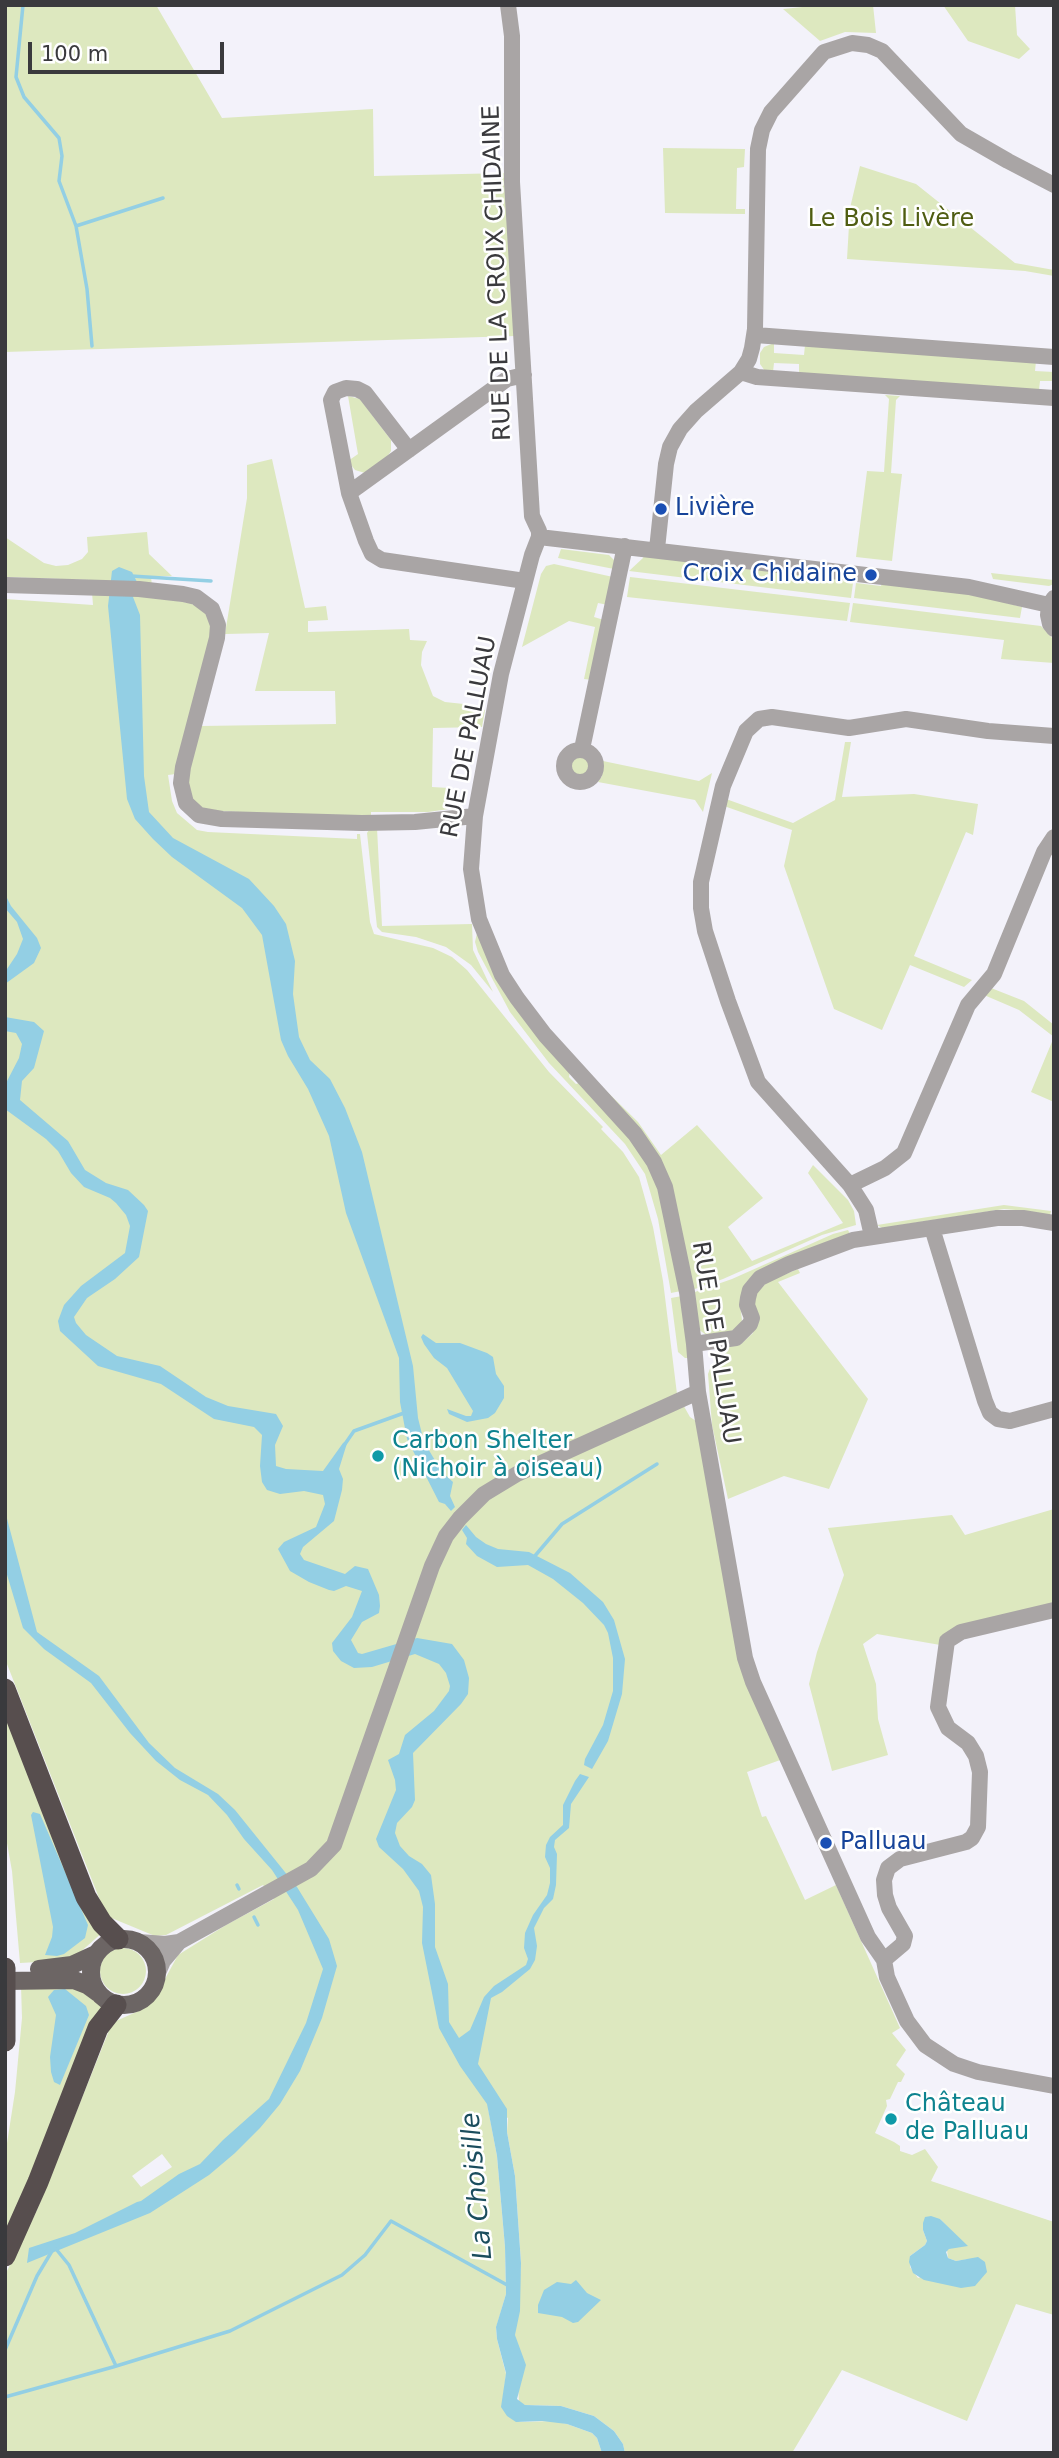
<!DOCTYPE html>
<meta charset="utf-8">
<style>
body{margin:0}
#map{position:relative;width:1059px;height:2458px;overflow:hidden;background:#f3f2fa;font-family:"DejaVu Sans",sans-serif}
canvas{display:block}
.frame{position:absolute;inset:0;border:7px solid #3a3a3d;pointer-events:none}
.scale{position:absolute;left:28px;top:42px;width:196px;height:32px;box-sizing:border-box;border:4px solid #3a3a3d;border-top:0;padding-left:9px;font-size:21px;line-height:24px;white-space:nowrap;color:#3a3a3d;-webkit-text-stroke:5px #fff;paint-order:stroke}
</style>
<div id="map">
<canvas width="1059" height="2458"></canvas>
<div class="frame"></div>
<div class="scale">100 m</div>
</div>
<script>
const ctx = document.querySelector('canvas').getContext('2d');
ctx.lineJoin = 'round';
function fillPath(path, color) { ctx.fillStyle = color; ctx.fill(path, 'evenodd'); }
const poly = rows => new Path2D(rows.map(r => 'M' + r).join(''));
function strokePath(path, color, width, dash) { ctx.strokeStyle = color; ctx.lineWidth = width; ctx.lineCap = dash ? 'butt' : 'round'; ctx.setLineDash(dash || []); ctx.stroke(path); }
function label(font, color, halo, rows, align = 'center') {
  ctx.font = font + ' "DejaVu Sans",sans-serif'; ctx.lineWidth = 5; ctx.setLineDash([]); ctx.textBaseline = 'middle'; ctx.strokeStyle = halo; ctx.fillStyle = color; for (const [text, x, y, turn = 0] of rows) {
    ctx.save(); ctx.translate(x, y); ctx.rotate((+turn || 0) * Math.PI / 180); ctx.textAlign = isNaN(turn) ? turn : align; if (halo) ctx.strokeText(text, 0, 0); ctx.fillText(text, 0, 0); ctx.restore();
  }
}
fillPath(poly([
 [5,5,156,5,222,118,373,109,374,176,506,173,515,336,5,352],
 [822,5,873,5,876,33,845,32,820,41,783,9],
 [943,5,1015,5,1017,35,1030,49,1019,59,968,41],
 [663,148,745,149,744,167,737,168,736,209,745,209,745,214,665,213],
 [860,166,916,184,1015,263,1054,270,1054,276,1025,271,847,259,850,208],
 [774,343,774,353,804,355,805,345,1036,361,1035,371,1054,372,1054,381,1040,381,1039,390,799,374,799,364,774,363,773,372,765,371,760,364,760,353,764,347],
 [885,395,900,396,896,400,891,473,902,474,892,561,856,557,867,471,884,472,889,399],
 [348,396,360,399,391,440,391,451,387,457,365,473,355,470,348,461,358,454],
 [272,459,305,608,326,606,328,620,308,621,308,632,409,629,410,640,427,641,422,652,421,665,433,696,445,702,473,705,485,710,482,727,433,728,432,787,449,788,449,809,428,812,371,812,371,819,201,810,193,806,186,780,201,726,336,724,335,691,255,691,269,633,225,634,247,498,247,465],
 [147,532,149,554,172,576,151,576,153,597,190,603,200,608,207,614,213,625,176,774,168,775,172,801,177,813,197,830,208,832,357,839,357,834,360,834,370,922,374,934,433,948,452,957,467,970,549,1072,603,1127,601,1129,623,1152,639,1177,653,1227,663,1281,677,1394,690,1417,696,1421,740,1660,783,1759,747,1772,762,1817,766,1816,805,1900,836,1885,900,2028,892,2033,906,2050,896,2065,905,2074,901,2082,898,2082,890,2099,886,2100,887,2106,875,2133,894,2142,900,2146,900,2151,912,2155,925,2149,938,2167,931,2181,1054,2222,1054,2315,1016,2304,967,2421,842,2370,792,2453,625,2453,623,2444,614,2431,594,2416,561,2406,525,2405,519,2403,515,2335,521,2263,515,2176,507,2132,508,2118,488,2108,497,2156,505,2247,506,2294,496,2328,497,2339,506,2374,502,2407,520,2422,554,2421,567,2424,592,2433,597,2438,602,2453,5,2453,5,2275,37,2210,110,2028,116,2021,143,2009,153,2001,178,1955,226,1925,274,1899,263,1885,166,1935,155,1936,109,1917,103,1908,5,1659,5,599,93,605,91,580,5,577,5,537,44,563,56,566,68,565,82,559,88,552,87,537],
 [162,2154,172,2167,141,2187,132,2176],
 [940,2219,961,2241,947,2250,948,2258,956,2261,969,2259,918,2278,910,2267,910,2256,925,2245,927,2241,923,2230],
 [561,549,609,555,614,560,614,569,558,558],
 [644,555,843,578,843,581,853,583,851,598,629,571,643,558],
 [554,564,613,577,608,605,598,603,594,617,604,620,592,680,584,679,595,627,569,621,522,647,541,574,546,566],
 [991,573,1054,580,1054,584,1049,586,993,579],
 [630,577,850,603,847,621,627,597],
 [856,583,881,586,882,583,968,593,1022,607,1020,618,854,598],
 [853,603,1041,626,1054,640,1054,663,1001,659,1004,640,850,622],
 [845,742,851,742,842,797,914,794,978,804,973,835,966,832,914,956,972,980,964,987,910,965,882,1030,834,1009,784,866,792,830,724,806,726,799,793,823,835,800],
 '568 766a11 11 0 1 1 22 0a11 11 0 1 1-22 0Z',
 [603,761,699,781,712,773,703,812,695,800,598,782,602,776],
 [377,828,382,926,472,924,473,950,493,992,471,965,446,947,416,937,382,932,377,927,367,833,369,830],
 [477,933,570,1071,569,1077,576,1084,582,1082,618,1121,656,1176,681,1291,671,1293,658,1219,645,1174,625,1144,549,1063,510,1012,478,952,475,942],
 [991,988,1024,1001,1054,1025,1054,1102,1031,1092,1054,1037,1019,1010,984,995],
 [579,1064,638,1122,661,1155,697,1125,763,1198,728,1227,752,1261,843,1223,808,1173,813,1165,848,1200,854,1211,856,1225,822,1235,723,1279,692,1290,675,1204],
 [1004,1205,1051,1211,1050,1215,1027,1211,1004,1209,882,1228,877,1225],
 [848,1230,850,1234,754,1274,745,1284,740,1304,742,1320,739,1329,709,1337,698,1329,692,1293,732,1279,833,1234],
 [798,1269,800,1273,778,1282,868,1399,829,1489,784,1476,728,1499,712,1425,708,1374,711,1366,719,1368,725,1353,718,1349,741,1344,753,1333,755,1295,767,1282],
 [682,1296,691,1358,685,1358,678,1352,671,1298],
 [1054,1509,1054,1602,961,1632,946,1646,877,1634,863,1644,876,1684,878,1719,888,1755,832,1771,809,1684,817,1652,844,1575,828,1528,952,1515,965,1535],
 [5,1700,103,1932,77,1955,55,1961,20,1963,12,1871,5,1832],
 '100 1971a23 23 0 1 1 46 0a23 23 0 1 1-46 0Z',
 [69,1983,106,2009,5,2237,5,2156,15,2092,22,2018,21,1986]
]), '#dde8bf');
fillPath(poly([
 [119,567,132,572,137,582,133,597,140,615,144,776,149,812,173,838,249,879,274,906,286,924,295,961,293,994,299,1037,310,1060,330,1079,345,1108,362,1152,413,1366,418,1418,424,1442,442,1472,453,1482,450,1496,455,1507,451,1511,445,1504,439,1502,407,1439,400,1402,399,1358,346,1213,329,1136,308,1089,288,1056,281,1040,262,935,242,908,172,857,153,839,135,819,127,799,108,606,112,571],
 [5,894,11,906,37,938,41,948,34,963,5,984,5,972,17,954,23,939,17,922,5,908],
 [5,1017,34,1022,44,1031,34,1068,22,1081,20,1100,68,1141,85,1170,106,1183,128,1190,144,1205,148,1211,139,1257,115,1279,87,1298,74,1317,76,1323,86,1335,117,1356,160,1366,206,1397,228,1406,276,1414,283,1426,275,1445,276,1466,286,1469,323,1471,343,1443,348,1440,339,1469,343,1479,342,1490,334,1521,303,1547,300,1554,304,1560,345,1574,355,1566,368,1569,379,1595,380,1606,379,1613,362,1622,351,1640,358,1653,362,1654,417,1638,452,1644,464,1660,469,1678,468,1694,461,1704,413,1753,415,1800,412,1807,397,1823,395,1833,400,1846,409,1856,422,1864,431,1875,435,1904,435,1947,448,1984,449,2022,459,2038,470,2030,484,1997,494,1986,526,1965,528,1959,524,1948,525,1933,533,1915,547,1895,550,1883,550,1868,545,1857,546,1845,550,1837,563,1825,563,1805,575,1781,580,1774,589,1777,571,1804,569,1828,555,1840,554,1847,557,1854,556,1885,553,1899,544,1908,534,1928,537,1946,535,1960,530,1969,502,1992,491,1998,478,2064,507,2109,507,2132,515,2176,521,2263,520,2311,515,2335,526,2365,517,2399,525,2405,561,2406,594,2416,614,2431,623,2444,625,2453,602,2453,597,2438,592,2433,567,2424,542,2421,516,2422,507,2416,501,2407,506,2373,497,2339,496,2327,506,2294,505,2247,497,2156,487,2104,460,2066,439,2028,422,1943,423,1907,419,1891,403,1869,379,1847,376,1839,396,1790,395,1780,388,1760,399,1754,405,1735,434,1711,449,1691,450,1686,446,1673,439,1664,415,1654,372,1667,354,1668,341,1661,333,1651,332,1643,352,1617,362,1591,346,1586,334,1591,329,1590,309,1582,290,1571,278,1549,284,1542,316,1527,325,1504,323,1495,304,1491,280,1494,267,1490,262,1482,260,1466,262,1435,254,1427,214,1419,161,1384,98,1366,60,1331,58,1321,64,1305,81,1286,125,1253,130,1226,126,1215,116,1203,110,1198,84,1187,71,1173,58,1151,46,1139,5,1109,5,1085,19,1058,22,1044,16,1033,5,1031],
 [423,1334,436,1343,460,1343,487,1353,493,1357,496,1374,504,1386,504,1398,495,1413,488,1418,467,1422,449,1414,447,1409,466,1416,471,1416,473,1411,447,1368,434,1358,424,1344,421,1337],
 [5,1511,37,1632,99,1676,149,1743,175,1768,218,1794,235,1810,297,1887,329,1939,337,1966,322,2018,300,2071,280,2104,260,2128,235,2153,209,2175,150,2213,27,2263,29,2248,75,2233,137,2202,141,2201,179,2174,200,2164,223,2140,269,2099,306,2023,323,1969,298,1910,272,1870,244,1839,227,1815,208,1795,180,1780,156,1761,130,1733,91,1683,44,1649,23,1628,5,1568],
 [466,1525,476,1537,486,1544,498,1549,529,1552,570,1573,603,1602,614,1620,625,1659,622,1694,608,1741,592,1769,584,1765,585,1759,603,1725,613,1691,613,1658,608,1633,604,1625,583,1603,553,1579,528,1565,497,1567,477,1556,466,1544,467,1538,462,1530],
 [33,1812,40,1814,88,1925,85,1938,64,1954,57,1956,45,1955,52,1937,53,1927,31,1815],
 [65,1989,86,2006,89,2015,60,2085,54,2082,51,2072,50,2057,56,2015,48,1997,54,1990],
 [931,2216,940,2219,968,2246,949,2249,946,2252,948,2258,956,2261,978,2257,985,2262,987,2272,975,2286,961,2288,924,2280,913,2273,909,2262,910,2256,925,2245,927,2241,923,2230,923,2223,925,2217],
 [576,2280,587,2293,601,2300,578,2322,573,2323,562,2317,538,2313,538,2305,544,2290,557,2282,571,2284]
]), '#93cfe4');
strokePath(poly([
 [23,5,16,77,24,97,59,138,62,156,59,181,76,226,87,289,92,346],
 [76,226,163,198],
 [131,576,211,581],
 [345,1444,354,1431,404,1413],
 [534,1557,562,1524,657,1464],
 [237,1885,239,1889],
 [254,1917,258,1925],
 [56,2249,69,2265,116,2366],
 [5,2350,37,2276,52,2251],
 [5,2397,113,2367,230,2331,342,2275,365,2255,391,2221,509,2286]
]), '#93cfe4', 3.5);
strokePath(poly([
 [508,5,512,36,512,182,532,516,539,531,539,537],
 [755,335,1054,357],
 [741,372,757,377,1054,398],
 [524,375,507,379,349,493,366,541,372,554,382,560,525,581],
 [349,493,331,400,335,392,346,388,357,389,365,393,409,450],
 [539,537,532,555,501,674,475,816,471,869,479,919,502,975,517,998,545,1035,635,1134,654,1162,665,1187,687,1292,694,1344,698,1392,745,1658,753,1682,868,1937,884,1960,887,1977,907,2021,925,2045,954,2064,978,2072,1054,2086],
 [539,537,969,587,1049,605],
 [657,549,666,464,670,447,680,429,696,411,741,372,749,359,752,348,755,329,758,149,762,130,771,112,824,52,852,43,868,45,882,51,961,134,1008,161,1054,185],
 [5,585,139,589,183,594,196,597,212,609,218,625,217,638,183,767,181,783,186,803,199,815,222,819,362,823,415,822,475,816],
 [1054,598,1049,605,1048,615,1050,624,1054,629],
 [582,749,625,546],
 '564 766a16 16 0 1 1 32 0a16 16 0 1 1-32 0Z',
 [850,1185,885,1168,904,1153,968,1005,994,974,1044,852,1054,837],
 [932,1228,985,1401,990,1413,998,1419,1010,1421,1054,1409],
 [872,1236,866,1210,850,1185,758,1082,728,1001,705,931,701,908,701,882,723,786,746,731,759,719,772,717,849,728,906,719,988,731,1054,736],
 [694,1344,736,1338,750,1324,752,1318,747,1305,748,1298,750,1290,760,1278,789,1264,853,1240,997,1218,1023,1218,1054,1223],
 [139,1942,165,1944,179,1942],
 [884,1960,903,1944,905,1936,889,1908,885,1895,884,1880,888,1868,900,1859,966,1842,972,1838,978,1827,980,1772,976,1756,968,1743,948,1728,938,1707,947,1641,961,1632,1054,1610],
 [157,1975,163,1961,179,1942,311,1869,334,1845,432,1566,446,1536,460,1518,484,1494,517,1474,698,1392]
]), '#a9a5a5', 16);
strokePath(poly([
 '91 1972a33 33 0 1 1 66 0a33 33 0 1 1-66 0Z',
 [39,1969,72,1965,96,1954],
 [5,1981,74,1980,87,1985,98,1993]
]), '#6c6564', 18);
strokePath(poly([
 [5,1689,86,1897,102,1923,118,1939],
 [5,1968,5,2041],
 [5,2256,38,2182,98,2028,116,2005]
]), '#574e4e', 21);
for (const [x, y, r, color] of [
 [661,509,7,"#1a4fb4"],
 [871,575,7,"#1a4fb4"],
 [378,1456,7,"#0f9aa8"],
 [826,1843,7,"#1a4fb4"],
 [891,2119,7,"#0f9aa8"]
]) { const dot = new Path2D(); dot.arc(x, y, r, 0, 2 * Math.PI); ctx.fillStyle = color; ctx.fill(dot); strokePath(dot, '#fff', 2.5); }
label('24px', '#4f5d11', '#fff', [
 ["Le Bois Livère",891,220]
]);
label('24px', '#3a3a3d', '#fff', [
 ["RUE DE LA CROIX CHIDAINE",498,273,-92],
 ["RUE DE PALLUAU",470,737,-79],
 ["RUE DE PALLUAU",715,1343,81]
]);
label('24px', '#164399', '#fff', [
 ["Livière",675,509],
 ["Croix Chidaine",857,575,"right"],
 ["Palluau",840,1843]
], 'left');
label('24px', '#0d838f', '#fff', [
 ["Carbon Shelter",392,1442],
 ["(Nichoir à oiseau)",392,1470],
 ["Château",905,2105],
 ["de Palluau",905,2133]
], 'left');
label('italic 26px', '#1b4d5d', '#fff', [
 ["La Choisille",478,2186,-95]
]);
</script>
